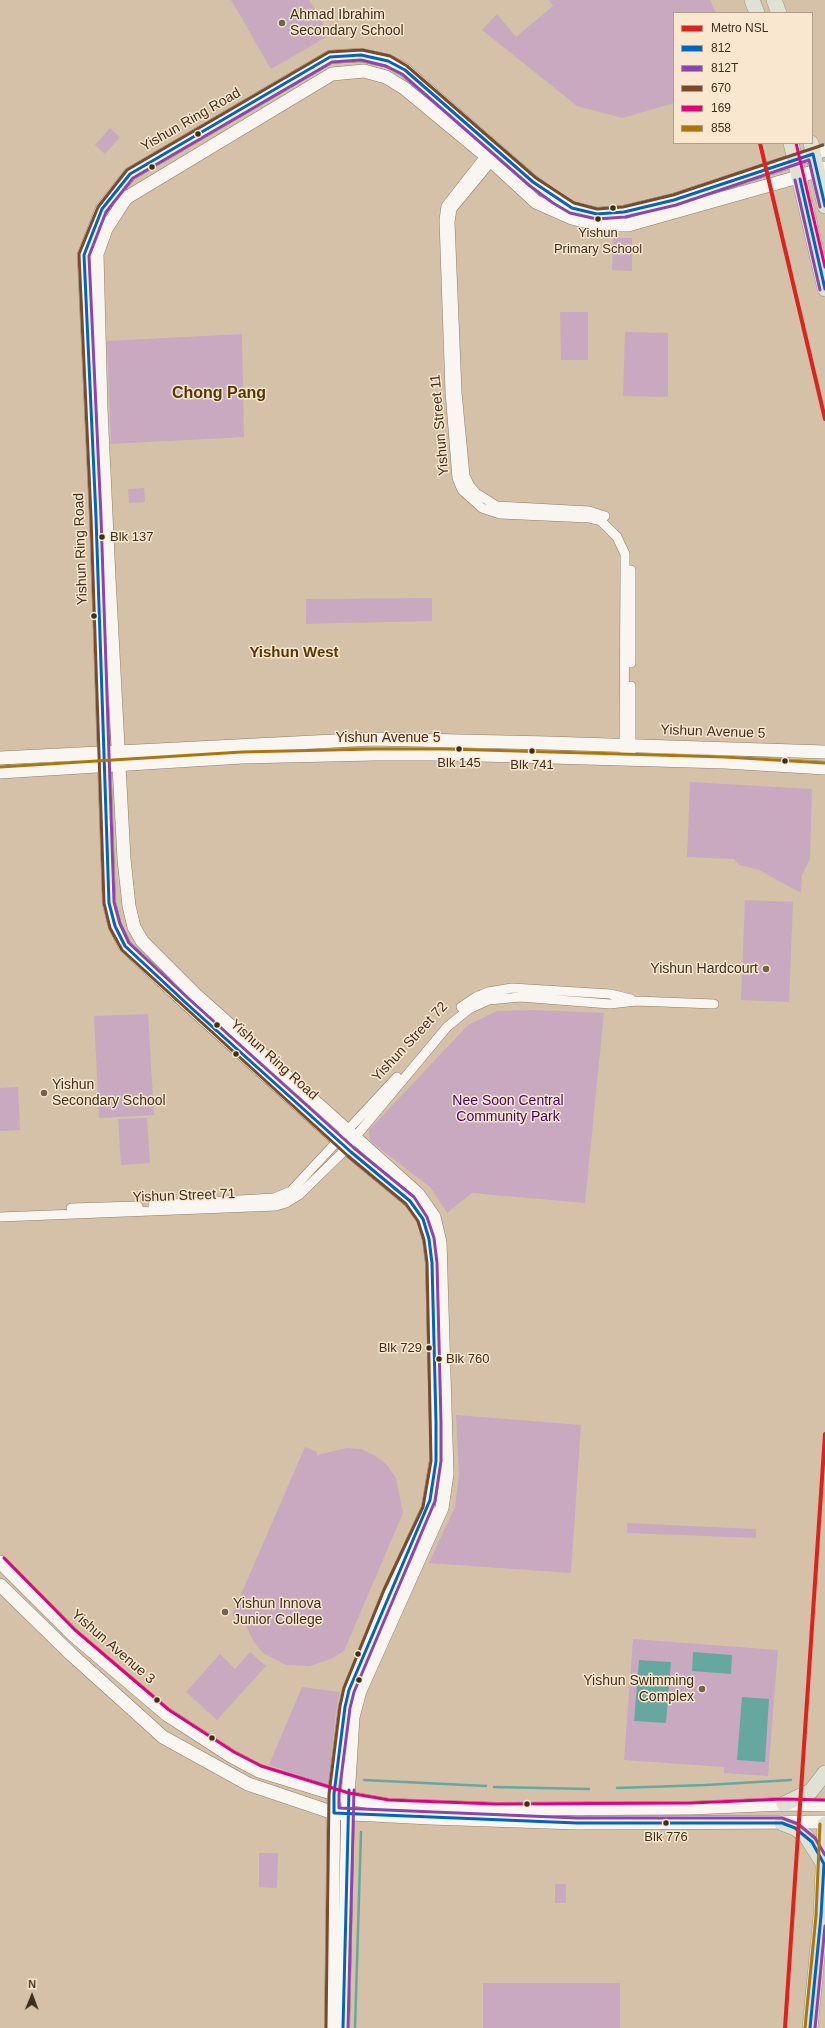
<!DOCTYPE html>
<style>
body{margin:0}
#map{position:relative;width:825px;height:2028px;overflow:hidden;background:#d5c1a7;font-family:Arial,sans-serif}
canvas{display:block}
.legend{position:absolute;left:673px;top:12px;width:140px;height:132px;box-sizing:border-box;background:#fae7d0;border:1px solid #af9d88;margin:0;padding:5px 7px;list-style:none;font-size:12px;color:#3e2f1c}
.legend li{display:flex;align-items:center;gap:8px;height:20px}
.legend b{width:20px;border:1px solid #af9d88}
.north{position:absolute;left:12px;top:1976px;width:40px;height:40px;-webkit-text-stroke:3px #fae7d0;paint-order:stroke;rotate:1deg;font-size:11px;font-weight:700;line-height:16px;text-align:center;color:#3e2f1c}
.north::after{content:'';display:block;margin:auto;width:14px;height:18px;background:#3e2f1c;clip-path:polygon(50% 0,100% 100%,50% 72%,0 100%)}
</style>
<div id="map">
<canvas width="825" height="2028"></canvas>
<ul class="legend">
<li><b style="height:5px;background:#dc241f"></b>Metro NSL</li>
<li><b style="height:5px;background:#0065bd"></b>812</li>
<li><b style="height:5px;background:#8e44ad"></b>812T</li>
<li><b style="height:5px;background:#7a4b2a"></b>670</li>
<li><b style="height:5px;background:#e5007d"></b>169</li>
<li><b style="height:5px;background:#ad760b"></b>858</li>
</ul>
<div class="north">N</div>
</div>
<script>
const ctx = document.querySelector('canvas').getContext('2d');
ctx.lineJoin = 'round';
function fillPath(path, color) { ctx.fillStyle = color; ctx.fill(path, 'evenodd'); }
const poly = rows => new Path2D(rows.map(r => 'M' + r).join(''));
function strokePath(path, color, width, dash) { ctx.strokeStyle = color; ctx.lineWidth = width; ctx.lineCap = dash ? 'butt' : 'round'; ctx.setLineDash(dash || []); ctx.stroke(path); }
function label(font, color, halo, rows, align = 'center') {
  ctx.font = font + ' Arial,sans-serif'; ctx.lineWidth = 3; ctx.setLineDash([]); ctx.textBaseline = 'middle'; ctx.strokeStyle = halo; ctx.fillStyle = color; for (const [text, x, y, turn = 0] of rows) {
    ctx.save(); ctx.translate(x, y); ctx.rotate((+turn || 0) * Math.PI / 180); ctx.textAlign = isNaN(turn) ? turn : align; if (halo) ctx.strokeText(text, 0, 0); ctx.fillText(text, 0, 0); ctx.restore();
  }
}
fillPath(poly([
 [231,0,309,0,330,35,271,69],
 [549,0,710,0,716,13,674,13,674,103,622,118,577,106,482,30,497,14,516,37,553,6],
 [110,128,120,137,105,154,95,145],
 [613,238,632,238,632,271,612,270],
 [560,312,588,312,588,360,561,360],
 [625,332,668,333,668,397,623,396],
 [242,334,244,437,111,444,107,341],
 [144,488,145,502,129,503,128,489],
 [432,598,432,621,306,624,306,599],
 [690,782,812,789,810,859,802,875,801,893,759,870,739,865,734,859,687,857],
 [745,900,793,902,789,1002,741,1000],
 [532,1010,604,1013,585,1203,472,1193,447,1213,430,1187,370,1141,369,1130,468,1025,497,1011],
 [148,1014,154,1115,99,1118,94,1016],
 [18,1087,20,1130,0,1131,0,1088],
 [147,1118,150,1163,121,1165,118,1119],
 [456,1415,581,1425,571,1573,429,1563,455,1507,459,1474],
 [305,1447,317,1452,317,1455,347,1448,361,1449,374,1455,386,1464,396,1478,403,1513,344,1651,331,1659,310,1666,286,1665,263,1653,254,1642,243,1620,232,1615],
 [627,1523,756,1529,756,1538,627,1533],
 [633,1639,778,1650,768,1776,724,1773,724,1767,624,1760],
 [250,1652,266,1666,217,1720,186,1692,220,1654,235,1669],
 [302,1687,340,1692,336,1712,328,1786,269,1765],
 [259,1853,278,1853,277,1888,259,1887],
 [555,1884,566,1884,566,1903,555,1903],
 [483,1983,620,1983,620,2028,483,2028]
]), '#c9a9c0');
fillPath(poly([
 [693,1652,732,1655,731,1674,692,1671],
 [639,1660,671,1662,666,1723,634,1721],
 [742,1697,769,1699,765,1762,737,1760]
]), '#66a8a0');
strokePath(poly([
 [364,1780,486,1786],
 [494,1787,589,1789],
 [617,1788,706,1785,791,1780],
 [355,2028,361,1832]
]), '#66a8a0', 2.5);
const street = poly([
 [489,151,446,206,444,220,450,392,457,478,462,490,482,508,500,514,589,518,601,521,617,537,625,554,625,573,624,750],
 [495,157,452,209,450,222,457,392,465,476,470,486,476,493,497,506,589,511,605,516],
 [631,663,631,570],
 [631,759,631,686],
 [461,1007,476,997,488,992,512,988,610,994,631,999],
 [153,1205,274,1198,291,1191,397,1077],
 [71,1208,138,1206],
 [0,1217,276,1206,286,1203,299,1195,341,1154,447,1027,469,1009,489,1000,520,997,610,1004,636,1001,714,1004]
]);
const secondary = poly([
 [0,758,373,739,548,743,825,752],
 [0,772,242,757,374,754,447,754,725,762,825,768],
 [0,1562,72,1634,166,1714,231,1756,259,1771,348,1798,388,1805,496,1809,691,1808,784,1804,825,1805],
 [0,1585,72,1655,163,1737,248,1784,334,1813,430,1818,577,1823,825,1822],
 [331,2028,334,1794,345,1707,349,1690,389,1592,428,1508,436,1461,436,1422,432,1263,429,1239,423,1219,410,1201,351,1152,186,1003,125,946,115,926,109,903,96,517,84,255,102,209,130,174,330,57,361,55,388,61,405,70,533,182,556,199,572,208,597,214,624,212,674,200,825,150],
 [343,2028,348,1798,353,1717,360,1691,442,1508,447,1474,440,1242,434,1217,418,1194,195,994,142,941,134,927,129,906,124,859,109,578,101,409,97,254,106,229,126,198,332,74,364,71,386,77,404,88,485,155,536,202,572,218,599,225,628,225,791,179,825,168]
]);
const primary = poly([
 [752,0,757,13],
 [774,0,779,13],
 [791,143,825,289],
 [811,143,825,206],
 [784,1804,811,1791,825,1773],
 [782,1823,795,1828,806,1836,823,1863],
 [810,2028,821,1916,825,1824]
]);
strokePath(street, '#8d7d69', 10);
strokePath(secondary, '#8d7d69', 14);
strokePath(primary, '#979679', 16);
strokePath(street, '#f9f6f2', 9);
strokePath(secondary, '#f9f6f2', 13);
strokePath(primary, '#dfe1d5', 15);
strokePath(poly([
 [800,179,825,289],
 [343,2028,349,1790],
 [810,2028,821,1916,824,1864,812,1842,795,1828,782,1823,577,1823,334,1813,334,1794,345,1707,349,1690,430,1500,436,1461,436,1422,432,1263,429,1239,423,1219,410,1201,351,1152,186,1003,125,946,115,926,109,903,96,517,84,255,102,209,130,174,330,57,361,55,388,61,405,70,533,182,572,208,597,214,624,212,674,200,813,154,825,206]
]), '#0065bd', 3);
strokePath(poly([
 [795,180,820,290],
 [820,207,809,160,676,205,625,217,597,219,570,213,553,203,530,186,402,74,386,66,361,60,332,62,133,178,106,212,89,256,101,517,114,902,120,924,129,943,189,999,354,1148,414,1197,427,1217,434,1238,437,1263,441,1422,441,1461,435,1501,354,1692,350,1708,339,1794,339,1808,577,1818,782,1818,798,1824,815,1838,825,1855],
 [348,2028,354,1790],
 [815,2028,825,1926]
]), '#8e44ad', 3);
strokePath(poly([
 [326,2028,329,1794,340,1706,344,1688,384,1590,423,1507,431,1461,427,1263,424,1240,418,1221,406,1204,348,1156,122,950,110,928,104,903,91,517,79,254,98,207,127,170,329,52,362,50,390,56,407,66,536,178,574,203,597,209,623,207,673,195,823,145]
]), '#7a4b2a', 3);
strokePath(poly([
 [796,143,825,267],
 [4,1558,75,1630,169,1710,234,1752,261,1766,349,1793,389,1800,496,1804,691,1803,784,1799,825,1800]
]), '#e5007d', 3);
strokePath(poly([
 [0,767,242,752,374,749,447,749,725,757,825,763],
 [805,2028,816,1916,820,1824]
]), '#ad760b', 3);
strokePath(poly([
 [760,143,825,419],
 [785,2028,825,1434]
]), '#dc241f', 4);
for (const [x, y, r, color] of [
 [282,23,4,"#73624d"],
 [198,134,3.5,"#3e2f1c"],
 [152,167,3.5,"#3e2f1c"],
 [613,208,3.5,"#3e2f1c"],
 [598,219,3.5,"#3e2f1c"],
 [102,537,3.5,"#3e2f1c"],
 [94,616,3.5,"#3e2f1c"],
 [459,749,3.5,"#3e2f1c"],
 [532,751,3.5,"#3e2f1c"],
 [785,761,3.5,"#3e2f1c"],
 [766,969,4,"#73624d"],
 [217,1025,3.5,"#3e2f1c"],
 [236,1054,3.5,"#3e2f1c"],
 [44,1093,4,"#73624d"],
 [429,1348,3.5,"#3e2f1c"],
 [439,1359,3.5,"#3e2f1c"],
 [225,1612,4,"#73624d"],
 [358,1654,3.5,"#3e2f1c"],
 [359,1680,3.5,"#3e2f1c"],
 [702,1689,4,"#73624d"],
 [157,1700,3.5,"#3e2f1c"],
 [212,1738,3.5,"#3e2f1c"],
 [527,1804,3.5,"#3e2f1c"],
 [666,1823,3.5,"#3e2f1c"]
]) { const dot = new Path2D(); dot.arc(x, y, r, 0, 2 * Math.PI); ctx.fillStyle = color; ctx.fill(dot); strokePath(dot, '#fae7d0', 1.5); }
label('13px', '#3e2f1c', '#fae7d0', [
 ["Yishun",598,233],
 ["Primary School",598,249],
 ["Blk 137",110,537,"left"],
 ["Blk 145",459,763],
 ["Blk 741",532,765],
 ["Blk 729",422,1348,"right"],
 ["Blk 760",446,1359,"left"],
 ["Blk 776",666,1837]
]);
label('14px', '#3e2f1c', '#fae7d0', [
 ["Ahmad Ibrahim",290,15],
 ["Secondary School",290,31],
 ["Yishun Hardcourt",758,969,"right"],
 ["Yishun",52,1085],
 ["Secondary School",52,1101],
 ["Yishun Innova",233,1604],
 ["Junior College",233,1620],
 ["Yishun Swimming",694,1681,"right"],
 ["Complex",694,1697,"right"]
], 'left');
label('14px', '#3e2f1c', '#fae7d0', [
 ["Yishun Ring Road",191,120,-30],
 ["Yishun Street 11",440,425,-95],
 ["Yishun Ring Road",81,549,-92],
 ["Yishun Avenue 5",713,732,2],
 ["Yishun Avenue 5",388,738],
 ["Yishun Street 72",410,1042,-47],
 ["Yishun Ring Road",274,1060,42],
 ["Yishun Street 71",184,1196,-2],
 ["Yishun Avenue 3",113,1647,41]
]);
label('14px', '#46005f', '#fae7d0', [
 ["Nee Soon Central",508,1101],
 ["Community Park",508,1117]
]);
label('bold 15px', '#563704', '#fae7d0', [
 ["Yishun West",294,653]
]);
label('bold 16px', '#563704', '#fae7d0', [
 ["Chong Pang",219,394]
]);
</script>
